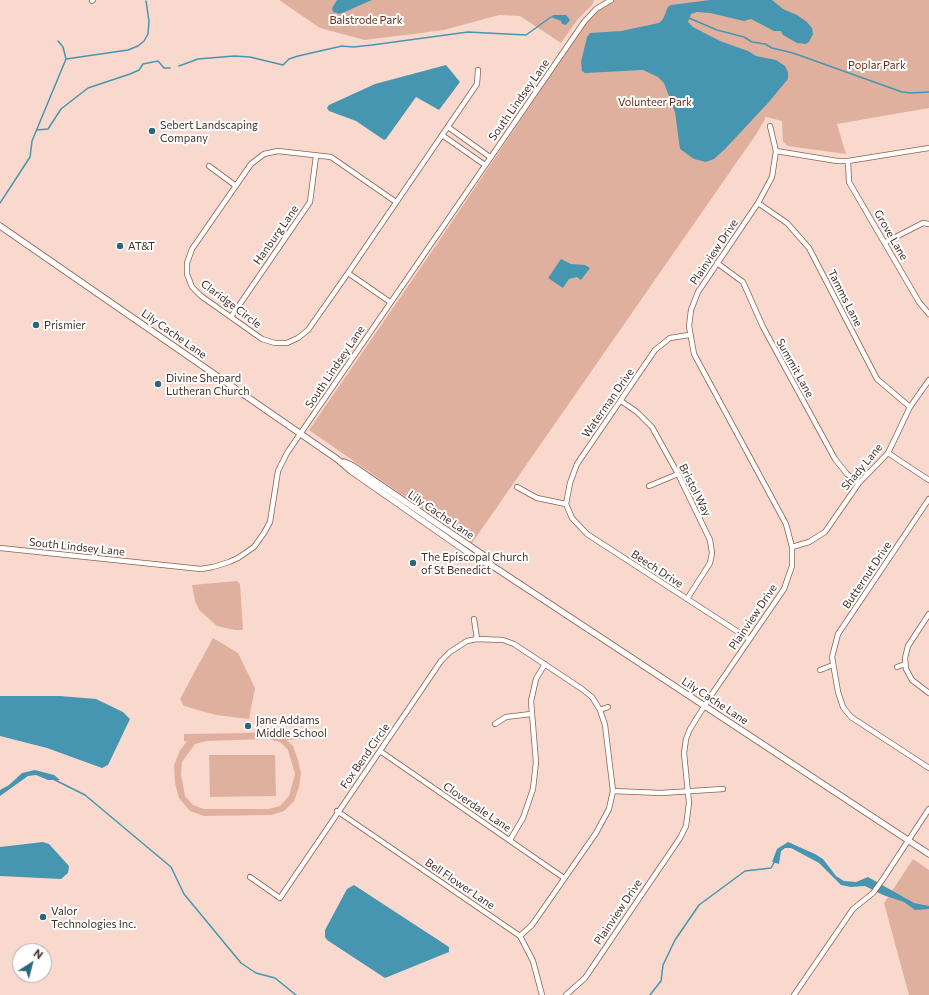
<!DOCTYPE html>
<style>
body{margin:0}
#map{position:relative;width:929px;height:995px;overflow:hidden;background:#f9d9cd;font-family:Commissioner,sans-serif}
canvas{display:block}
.north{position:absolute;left:12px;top:943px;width:40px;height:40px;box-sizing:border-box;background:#fff;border:1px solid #b4aca9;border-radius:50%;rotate:36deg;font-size:11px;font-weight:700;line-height:16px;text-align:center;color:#443028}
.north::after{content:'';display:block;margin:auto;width:14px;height:18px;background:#28687d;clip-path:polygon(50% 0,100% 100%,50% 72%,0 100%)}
</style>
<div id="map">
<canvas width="929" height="995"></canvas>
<div class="north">N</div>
</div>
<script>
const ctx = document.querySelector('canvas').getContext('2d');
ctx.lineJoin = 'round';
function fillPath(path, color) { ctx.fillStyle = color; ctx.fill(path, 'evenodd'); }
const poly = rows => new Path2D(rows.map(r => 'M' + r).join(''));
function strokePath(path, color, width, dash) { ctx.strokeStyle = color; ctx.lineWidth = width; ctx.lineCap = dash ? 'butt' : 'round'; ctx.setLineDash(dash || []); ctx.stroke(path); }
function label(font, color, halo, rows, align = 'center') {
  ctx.font = font + ' Commissioner,sans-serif'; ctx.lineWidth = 4; ctx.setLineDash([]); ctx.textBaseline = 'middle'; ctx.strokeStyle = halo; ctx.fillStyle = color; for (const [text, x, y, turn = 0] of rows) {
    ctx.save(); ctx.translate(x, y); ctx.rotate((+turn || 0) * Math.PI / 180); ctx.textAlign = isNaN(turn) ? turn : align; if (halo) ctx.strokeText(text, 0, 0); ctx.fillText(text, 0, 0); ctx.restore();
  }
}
fillPath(poly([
 [279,0,594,0,592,5,578,19,561,43,520,16,499,15,444,30,365,40,320,28],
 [611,0,929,0,929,108,837,124,846,154,788,146,783,142,782,121,766,117,757,133,472,543,309,430,439,241,594,11],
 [237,581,240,584,243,630,235,630,217,626,199,610,195,601,192,585],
 [213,638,238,653,255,688,249,719,216,715,184,706,180,699],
 [311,732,311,738,287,740,293,746,298,760,301,773,299,787,294,801,284,811,271,815,204,816,190,811,179,798,175,783,174,765,180,750,187,741,184,741,184,734],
 [268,739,280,742,288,750,295,774,289,796,280,806,269,809,204,809,193,805,185,796,181,774,182,762,195,744,207,741],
 [209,755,275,755,276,796,210,797],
 [913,859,929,870,929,995,909,995,884,903]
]), '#e0b09e');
fillPath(poly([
 [337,0,372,0,340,14,333,12,332,8],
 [710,0,772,0,783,9,797,15,807,22,812,28,813,34,809,42,806,44,797,43,783,35,781,31,774,31,751,19,744,21,710,13,697,12,691,14,688,22,693,27,720,41,748,51,756,56,776,60,785,66,788,72,788,79,768,103,725,149,714,159,706,162,694,159,680,149,675,112,664,83,658,77,643,70,585,73,582,71,581,62,587,37,590,33,621,31,659,23,663,19,668,7,671,5],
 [553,15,566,15,570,20,566,25,562,24,561,21,551,17],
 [446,65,460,82,439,110,416,97,386,139,384,140,356,121,329,111,327,108,329,105,375,84],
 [561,259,571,264,585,265,590,268,581,280,577,277,569,279,563,288,548,278],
 [0,696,60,696,96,699,123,712,130,719,108,765,102,768,47,748,0,736],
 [35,770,54,775,60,780,48,780,36,775,28,776,0,796,0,790,9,785,22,773],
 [43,842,49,844,69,866,68,873,61,879,0,876,0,847],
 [788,842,815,854,823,859,836,876,844,881,856,882,868,877,914,903,929,906,929,909,915,910,904,902,883,895,865,886,851,887,841,885,819,863,791,848,785,848,781,851,779,864,772,862,777,849],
 [354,885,449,947,449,952,385,978,327,940,325,937,325,930,347,889]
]), '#4796b1');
strokePath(poly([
 [689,18,717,30,744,37,752,42,765,44,772,48,793,53,902,92,911,93,929,92],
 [66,59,128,50,138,46,144,41,148,34,149,21,146,1],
 [179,66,198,59,234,56,250,57,283,65,289,59,298,56,342,46,353,47,372,45,468,32,526,35,551,17],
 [37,130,48,129,61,109,88,88,130,74,139,70,143,64,158,61,164,68,170,68],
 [0,203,30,157,32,141,66,59,63,47,58,41],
 [53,779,85,795,171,867,184,894,241,963,256,973,275,978,296,995],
 [650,995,661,981,663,965,675,940,699,905,745,871,771,868,775,861]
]), '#4796b1', 1.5);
const minor = poly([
 [92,1,93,0],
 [448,127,490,157],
 [442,135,485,165],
 [776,151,837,161,848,161,929,148],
 [848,161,849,182,919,302,929,314],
 [209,166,236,186],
 [396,202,331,157,278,151,264,154,251,164,192,249,187,263,187,274,192,287,201,296,262,339,275,343,287,343,298,338,308,330,348,273,477,84,478,70],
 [758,203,787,223,809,248,877,379,910,407],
 [886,242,923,223,929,224],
 [717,263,743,282,763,327,835,459,847,474,859,483],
 [348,273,390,302],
 [231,317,310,202,316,156],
 [621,401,637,412,652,427,678,474,710,540,712,553,710,563,687,599],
 [888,453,929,480],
 [649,486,678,474],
 [517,487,537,498,566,504],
 [929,499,838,634,832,657,838,692,843,707,851,717,929,768],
 [566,504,572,518,587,534,749,639],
 [566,504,570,483,577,464,655,350,670,338,689,335],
 [792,547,809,542,825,532,859,483,888,453,910,407,929,380],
 [0,548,201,569,213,567,229,562,238,558,254,547,264,533,270,522,278,471,287,453,584,22,596,9,611,0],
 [929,614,908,646,905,658,906,669,912,680,929,693],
 [474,619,477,639],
 [897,667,905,664],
 [820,670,833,665],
 [600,710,608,707],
 [495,724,506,717,531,714],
 [380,751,564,878],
 [613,791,661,793,723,789],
 [337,811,520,936,533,961,542,995],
 [510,840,523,818,533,789,536,762,531,701,536,679,545,664],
 [250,877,280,898,441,661,450,652,467,641,477,639,503,640,514,644,582,689,592,697,600,710,605,725,613,791,609,809,596,833,532,925,520,936],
 [566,995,585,978,680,838,686,826,689,803,684,753,686,739,690,729,710,697,784,589,792,566,792,547,786,524,694,354,689,326,691,310,698,292,758,203,772,177,776,151,770,126],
 [794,995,853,909,873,893,883,879,929,809]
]);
const tertiary = poly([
 [0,226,337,459,351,471,480,561,491,565,929,854],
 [344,462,353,466,483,555,491,564]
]);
strokePath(minor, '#8d604d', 6);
strokePath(tertiary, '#8d604d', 7);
strokePath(minor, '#fff', 4.5);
strokePath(tertiary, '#fff', 5.5);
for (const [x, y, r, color] of [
 [152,131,4,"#28687d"],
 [120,246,4,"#28687d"],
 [36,325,4,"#28687d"],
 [158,384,4,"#28687d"],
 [413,563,4,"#28687d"],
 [248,726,4,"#28687d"],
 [43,917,4,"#28687d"]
]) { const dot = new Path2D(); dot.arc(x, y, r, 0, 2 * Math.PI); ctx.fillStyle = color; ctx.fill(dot); strokePath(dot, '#fff', 1.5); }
label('11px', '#692e14', '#fff', [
 ["Balstrode Park",366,20],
 ["Poplar Park",877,65],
 ["Volunteer Park",655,102]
]);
label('11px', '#443028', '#fff', [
 ["South Lindsey Lane",519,100,-55],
 ["Hanburg Lane",276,235,-55],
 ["Grove Lane",891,235,60],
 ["Plainview Drive",714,252,-56],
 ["Tamms Lane",845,298,63],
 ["Claridge Circle",231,304,37],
 ["Lily Cache Lane",174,334,35],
 ["South Lindsey Lane",335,367,-56],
 ["Summit Lane",795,368,61],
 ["Waterman Drive",608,403,-55],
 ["Shady Lane",862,467,-50],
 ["Bristol Way",695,490,63],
 ["Lily Cache Lane",441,515,34],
 ["South Lindsey Lane",77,547,6],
 ["Beech Drive",657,569,33],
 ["Butternut Drive",867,575,-56],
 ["Plainview Drive",753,617,-56],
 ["Lily Cache Lane",715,701,33],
 ["Fox Bend Circle",365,756,-55],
 ["Cloverdale Lane",477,807,34],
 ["Bell Flower Lane",460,884,34],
 ["Plainview Drive",618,912,-56]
]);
label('11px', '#443028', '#fff', [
 ["Sebert Landscaping",160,125],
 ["Company",160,138],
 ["AT&T",128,246],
 ["Prismier",44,325],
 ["Divine Shepard",166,378],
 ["Lutheran Church",166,391],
 ["The Episcopal Church",421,557],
 ["of St Benedict",421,570],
 ["Jane Addams",256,720],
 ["Middle School",256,733],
 ["Valor",51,911],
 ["Technologies Inc.",51,924]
], 'left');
</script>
